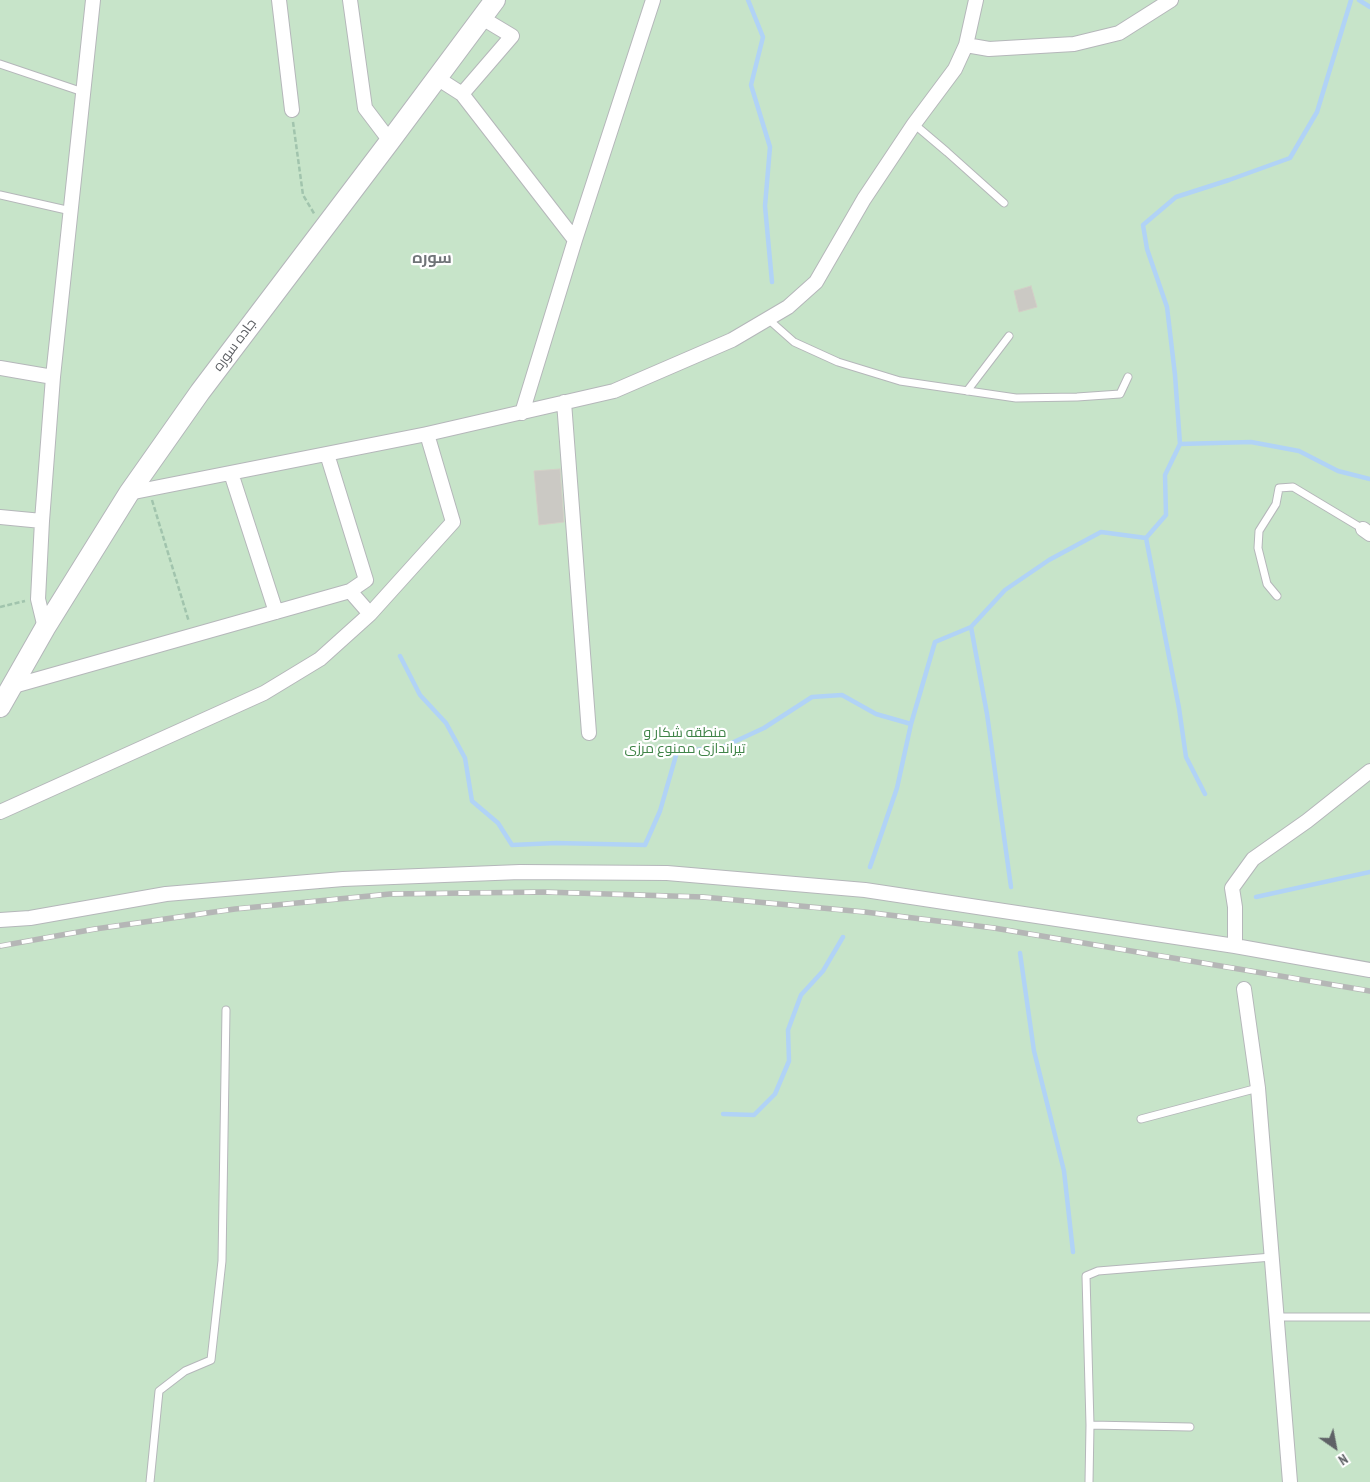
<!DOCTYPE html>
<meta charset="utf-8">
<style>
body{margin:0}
#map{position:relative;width:1370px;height:1482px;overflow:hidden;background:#efeee8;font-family:"PT Sans Narrow",sans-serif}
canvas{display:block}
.north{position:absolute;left:1310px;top:1422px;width:50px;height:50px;-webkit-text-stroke:4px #fff;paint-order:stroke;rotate:147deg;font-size:14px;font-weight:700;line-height:20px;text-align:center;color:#5f6266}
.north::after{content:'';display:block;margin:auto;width:18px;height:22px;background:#5f6266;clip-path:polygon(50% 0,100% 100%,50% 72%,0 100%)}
</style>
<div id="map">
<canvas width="1370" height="1482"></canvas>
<div class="north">N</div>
</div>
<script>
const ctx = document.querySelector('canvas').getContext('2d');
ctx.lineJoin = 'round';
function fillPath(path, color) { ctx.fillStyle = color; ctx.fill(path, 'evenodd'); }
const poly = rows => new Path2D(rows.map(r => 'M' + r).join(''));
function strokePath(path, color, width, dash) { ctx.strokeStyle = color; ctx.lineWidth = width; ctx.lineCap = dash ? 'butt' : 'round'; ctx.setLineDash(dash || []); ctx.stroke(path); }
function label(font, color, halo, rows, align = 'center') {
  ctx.font = font + ' "PT Sans Narrow",Cairo,sans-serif'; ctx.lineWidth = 4.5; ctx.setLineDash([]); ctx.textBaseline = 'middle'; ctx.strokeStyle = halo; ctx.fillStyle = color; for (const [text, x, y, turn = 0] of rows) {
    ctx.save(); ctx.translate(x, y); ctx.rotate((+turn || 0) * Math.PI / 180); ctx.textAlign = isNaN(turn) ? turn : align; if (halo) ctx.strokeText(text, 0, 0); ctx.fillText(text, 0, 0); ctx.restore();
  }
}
fillPath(poly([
 [0,0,1370,0,1370,1482,0,1482]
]), '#c7e4c9');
strokePath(poly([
 [748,0,763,37,751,85,770,147,765,206,772,282],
 [1359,0,1370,7],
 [1180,444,1251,442,1299,451,1338,471,1370,479],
 [1146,538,1179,708,1186,757,1205,794],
 [971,627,987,714,1011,887],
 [400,656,420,695,446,723,465,758,472,801,498,823,512,845,556,843,645,845,660,811,677,752,723,747,764,728,812,697,842,695,876,714,911,724],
 [870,867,897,788,911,724,935,642,971,627,1005,590,1049,560,1101,532,1146,538,1166,515,1165,475,1180,444,1175,375,1167,307,1147,249,1143,225,1176,197,1229,180,1290,158,1317,112,1351,0],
 [1256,897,1370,872],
 [1020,953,1034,1051,1064,1171,1073,1252],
 [723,1114,754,1115,775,1094,789,1061,788,1030,801,995,823,971,843,937]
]), '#b1d3f6', 4.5);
const building = poly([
 [1031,286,1037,307,1019,312,1014,291,1031,286],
 [560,469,564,522,539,525,534,471,560,469]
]);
fillPath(building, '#cbc9c4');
strokePath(building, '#d3d0c7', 1);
const service = poly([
 [0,64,83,92],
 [914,124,947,152,1004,203],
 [0,195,71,211],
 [768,319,794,342,838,362,900,381,1016,398,1077,397,1120,394,1128,377],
 [967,391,1009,336],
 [1277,596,1267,584,1258,548,1259,531,1276,504,1279,488,1293,487,1363,529],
 [1141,1119,1258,1088],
 [1277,1317,1370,1317],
 [1090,1425,1190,1427],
 [150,1482,159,1391,185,1371,211,1360,222,1261,226,1010],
 [1089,1482,1090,1425,1086,1276,1098,1271,1272,1257]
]);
const minor = poly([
 [279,0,292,110],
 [350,0,365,108,390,141],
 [482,18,512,36,462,94,575,240],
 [966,45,989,49,1074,44,1119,33,1171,0],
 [437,78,462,94],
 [0,368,53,377],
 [564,402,589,733],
 [522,413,575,240,653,0],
 [327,454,366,580,350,591],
 [231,473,276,612],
 [129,493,427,434,614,391,732,340,788,307,816,282,864,199,914,124,955,69,966,45,976,0],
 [0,517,42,521],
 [1363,529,1370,534],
 [45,628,38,599,42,521,53,377,93,0],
 [10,687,350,591,370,614],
 [0,812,264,693,320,659,370,614,453,522,427,434],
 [0,920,30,918,166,894,343,879,520,872,667,873,865,890,1235,946,1370,970],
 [1235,946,1235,907,1232,888,1253,859,1307,821,1370,771],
 [1244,989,1258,1088,1290,1482]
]);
const secondary = poly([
 [0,707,45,628,129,493,200,392,390,141,495,0]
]);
strokePath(service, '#b5b7ba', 9);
strokePath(minor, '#b5b7ba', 16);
strokePath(secondary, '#b4b6ba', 22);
strokePath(poly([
 [293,122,303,195,315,215],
 [152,500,189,622],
 [0,607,25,601]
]), '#a1c4ad', 2.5, [5, 2.5]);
strokePath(service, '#fff', 7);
strokePath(minor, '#fff', 14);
strokePath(secondary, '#fff', 20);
const rail = poly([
 [0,946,95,929,235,909,390,894,544,892,703,897,865,912,994,928,1370,991]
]);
strokePath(rail, '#b5b6b6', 5.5);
strokePath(rail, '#fff', 4, [11]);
label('14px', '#5f6266', '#fff', [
 ["جاده سوره",235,345,-53]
]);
label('14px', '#408448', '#fff', [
 ["منطقه شکار و",685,733],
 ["تیراندازی ممنوع مرزی",685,749]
]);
label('bold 16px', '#707478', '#fff', [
 ["سوره",432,258]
]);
</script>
